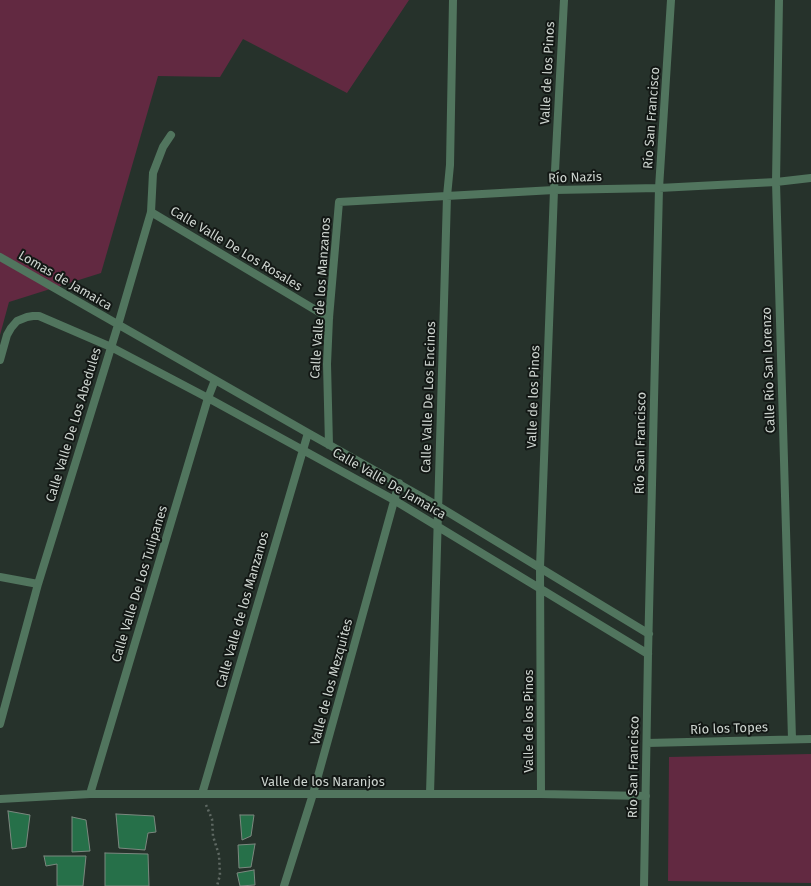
<!DOCTYPE html>
<meta charset="utf-8">
<style>
body{margin:0}
canvas{display:block;background:#26322b}
</style>
<canvas width="811" height="886"></canvas>
<script>
const ctx = document.querySelector('canvas').getContext('2d');
ctx.lineJoin = 'round';
function fillPath(path, color) { ctx.fillStyle = color; ctx.fill(path, 'evenodd'); }
const poly = rows => new Path2D(rows.map(r => 'M' + r).join(''));
function strokePath(path, color, width, dash) { ctx.strokeStyle = color; ctx.lineWidth = width; ctx.lineCap = dash ? 'butt' : 'round'; ctx.setLineDash(dash || []); ctx.stroke(path); }
function label(font, color, halo, rows, align = 'center') {
  ctx.font = font + ' "Fira Sans",sans-serif'; ctx.lineWidth = 4; ctx.setLineDash([]); ctx.textBaseline = 'middle'; ctx.strokeStyle = halo; ctx.fillStyle = color; for (const [text, x, y, turn = 0] of rows) {
    ctx.save(); ctx.translate(x, y); ctx.rotate((+turn || 0) * Math.PI / 180); ctx.textAlign = isNaN(turn) ? turn : align; if (halo) ctx.strokeText(text, 0, 0); ctx.fillText(text, 0, 0); ctx.restore();
  }
}
fillPath(poly([
 [0,0,409,0,347,93,243,39,220,77,158,76,101,273,9,302,0,335],
 [811,754,811,883,668,881,669,757]
]), '#622941');
const building = poly([
 [8,811,30,815,26,847,12,849,8,811],
 [116,814,154,816,156,832,148,833,145,850,119,848,116,814],
 [240,815,254,815,251,836,242,840,240,815],
 [72,817,86,820,90,851,72,852,72,817],
 [255,844,251,867,239,868,238,845,255,844],
 [105,853,148,854,149,886,105,886,105,853],
 [44,856,86,856,83,886,57,886,57,864,46,866,44,856],
 [254,870,255,885,240,886,237,873,254,870]
]);
fillPath(building, '#267049');
strokePath(building, '#7b887f', 1);
strokePath(poly([
 [206,805,212,819,213,836,219,855,220,875,217,886]
]), '#5f6963', 2.5, [2, 3]);
strokePath(poly([
 [779,0,776,182,792,739],
 [151,212,329,318],
 [0,257,308,433,438,506,649,634],
 [0,360,7,335,11,328,17,321,27,317,33,316,39,316,111,347,208,398,394,500,648,654],
 [329,445,327,364,329,318,339,202,554,190,659,188,776,182,811,178],
 [0,577,38,584],
 [0,724,38,584,118,325,151,212,153,173,163,147,171,135],
 [647,743,811,739],
 [90,794,208,398,215,380],
 [202,794,308,433],
 [430,794,447,196,450,165,453,0],
 [541,794,540,567,554,190,564,0],
 [0,799,90,794,541,794,646,796],
 [284,886,313,794,399,483],
 [644,886,648,654,659,188,671,0]
]), '#51755e', 8);
label('13px', '#cdd4cf', '#131815', [
 ["Valle de los Pinos",548,73,-87],
 ["Río San Francisco",652,118,-86],
 ["Río Nazis",575,178,-2],
 ["Calle Valle De Los Rosales",236,249,31],
 ["Lomas de Jamaica",65,281,30],
 ["Calle Valle de los Manzanos",321,298,-86],
 ["Calle Río San Lorenzo",769,370,-92],
 ["Calle Valle De Los Encinos",429,397,-88],
 ["Valle de los Pinos",534,397,-88],
 ["Calle Valle De Los Abedules",74,425,-73],
 ["Río San Francisco",641,443,-89],
 ["Calle Valle De Jamaica",389,484,30],
 ["Calle Valle De Los Tulipanes",140,584,-73],
 ["Calle Valle de los Manzanos",243,610,-74],
 ["Valle de los Mezquites",332,682,-75],
 ["Valle de los Pinos",529,721,-90],
 ["Río los Topes",729,729,-2],
 ["Río San Francisco",634,767,-89],
 ["Valle de los Naranjos",323,782]
]);
</script>
